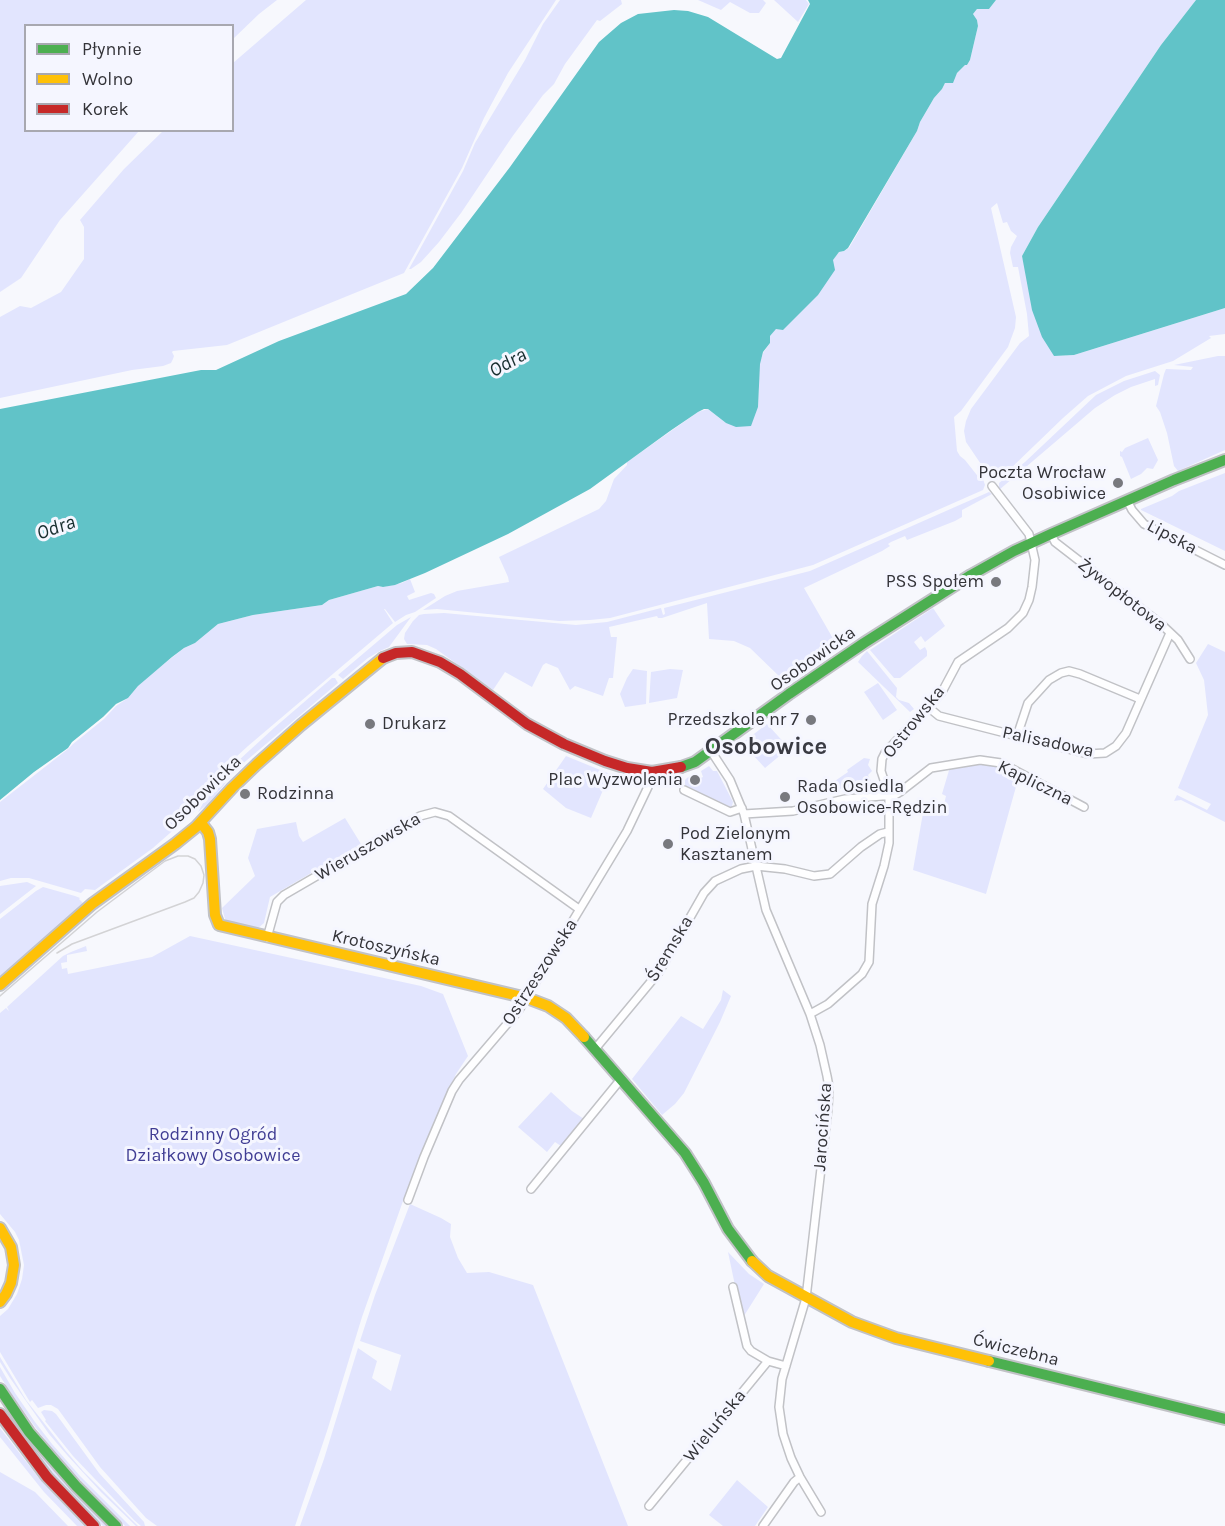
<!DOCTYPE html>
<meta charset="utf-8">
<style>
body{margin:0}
#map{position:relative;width:1225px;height:1526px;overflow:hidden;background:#f7f8fd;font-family:Karla,sans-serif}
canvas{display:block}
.legend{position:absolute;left:24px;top:24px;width:210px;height:108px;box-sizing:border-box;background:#f5f6ff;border:2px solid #a8a8b0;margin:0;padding:8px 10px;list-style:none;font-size:18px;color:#343439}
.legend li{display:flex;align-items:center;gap:12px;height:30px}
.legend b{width:30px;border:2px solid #a8a8b0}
</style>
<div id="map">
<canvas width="1225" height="1526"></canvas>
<ul class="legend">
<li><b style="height:8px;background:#4caf50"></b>Płynnie</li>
<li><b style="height:8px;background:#ffc107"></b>Wolno</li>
<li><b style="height:8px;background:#c62828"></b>Korek</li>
</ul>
</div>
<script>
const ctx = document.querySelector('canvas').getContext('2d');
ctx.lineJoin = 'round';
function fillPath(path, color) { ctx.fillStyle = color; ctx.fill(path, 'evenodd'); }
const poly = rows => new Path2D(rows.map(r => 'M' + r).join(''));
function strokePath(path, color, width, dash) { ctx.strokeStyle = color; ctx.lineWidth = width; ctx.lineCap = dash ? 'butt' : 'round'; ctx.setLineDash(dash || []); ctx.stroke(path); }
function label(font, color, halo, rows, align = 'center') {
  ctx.font = font + ' Karla,sans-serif'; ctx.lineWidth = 6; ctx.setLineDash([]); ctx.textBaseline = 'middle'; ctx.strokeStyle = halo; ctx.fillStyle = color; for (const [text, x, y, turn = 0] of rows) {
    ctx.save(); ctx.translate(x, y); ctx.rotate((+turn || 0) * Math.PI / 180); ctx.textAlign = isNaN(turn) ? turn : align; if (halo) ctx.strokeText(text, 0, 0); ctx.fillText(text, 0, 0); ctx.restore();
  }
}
fillPath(poly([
 [0,0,277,0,259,14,233,39,232,26,26,26,26,130,139,131,60,220,21,278,0,292],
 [306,0,556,0,508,73,484,118,462,168,404,273,227,345,173,351,172,352,174,356,173,359,171,363,163,366,132,370,0,398,0,317,20,306,31,308,61,292,84,259,84,227,80,220,124,169,163,131,232,130,233,63],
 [560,0,621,0,622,4,600,21,597,20,565,64,554,84,543,95,512,137,461,213,439,242,421,262,411,269,409,269,463,171,475,143,525,60,543,24],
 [698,0,763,0,766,3,759,13,750,13,730,2,721,10],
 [774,0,806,0,809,4,798,22],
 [996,0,1196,0,1161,45,1038,227,1022,256,1054,356,1074,355,1225,308,1225,334,1209,336,1211,338,1173,361,1126,376,1088,396,1063,418,1008,471,997,480,991,479,966,442,964,431,966,421,971,409,1020,343,1029,336,1027,314,1018,267,1013,267,1010,253,1011,247,1017,236,1011,231,1007,222,1003,223,997,203,991,208,1016,317,1015,328,1008,347,961,411,954,417,957,451,960,456,965,460,980,479,983,479,985,485,983,490,813,565,610,618,590,620,559,621,437,609,423,610,445,596,457,591,509,582,508,577,499,557,599,509,606,501,614,479,627,465,627,462,698,412,708,409,726,423,758,407,759,364,763,353,770,343,770,336,839,252,844,251,849,248,917,131,920,122,934,98,942,89,945,83,951,82,957,73,965,65,967,65,970,60,978,26,977,20,973,14,977,9,989,9],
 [1218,356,1225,356,1225,450,1178,471,1174,466,1167,433,1160,412,1156,406,1164,374,1166,369,1191,370,1193,367,1174,365],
 [1155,371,1160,375,1158,385,1155,386,1155,379,1131,387,1115,395,1095,408,999,490,999,483,1025,462,1096,395,1124,381],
 [1148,438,1158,460,1153,469,1147,468,1141,474,1131,479,1122,457,1120,456,1120,451,1122,452,1125,448],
 [1225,473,1225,551,1141,510,1141,509,1172,496,1179,491],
 [989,492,992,494,962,510,962,517,955,521,907,540,905,536,891,542,888,544,890,546,882,551,804,588,839,649,786,686,781,678,750,648,734,641,709,639,707,603,662,618,658,618,657,616,609,627,611,637,617,637,613,678,609,678,603,696,575,686,570,690,558,668,546,663,543,665,532,687,505,672,493,690,436,649,427,645,407,644,404,639,405,633,413,621,419,615,424,614,444,613,576,625,607,622,661,608,663,615,665,614,664,608,810,571],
 [410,579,415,592,407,596,409,600,431,593,434,594,436,598,415,612,406,615,395,622,385,609,384,609,393,623,248,746,189,800,191,802,207,789,195,811,153,848,95,890,85,889,81,893,29,878,11,878,0,881,0,802,68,749,73,744,104,719,116,706,128,698,138,686,151,674,184,648,195,643,218,624,253,615,322,605,329,600,378,586,383,587,402,583],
 [933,608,945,626,925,642,921,636,914,642,920,650,925,647,927,651,927,656,900,678,894,678,870,650],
 [411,617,389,647,380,651,368,658,343,679,338,675,397,625],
 [1208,644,1225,652,1225,822,1181,800,1174,801,1177,795,1207,810,1211,804,1178,788,1208,715,1204,680,1196,663],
 [867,651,897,688,896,697,899,700,909,703,914,709,910,712,858,662,862,656],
 [633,669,647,671,646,704,625,707,620,694,627,678],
 [670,669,683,670,677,698,649,703,651,672],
 [332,678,335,678,338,683,240,766,208,804,198,812,215,782,274,728],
 [878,683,897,710,883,720,864,692],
 [767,724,789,748,765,768,742,743],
 [566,756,610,774,591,818,566,808,543,789],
 [864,758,870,759,868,765,872,771,868,775,871,781,868,783,866,781,861,784,859,787,854,784,853,785,855,787,850,790,846,785,840,789,839,793,835,793,829,785,848,772,847,770],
 [973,764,997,765,1019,776,986,894,913,870,923,813,942,812,946,796,942,794,950,767],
 [709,766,713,771,717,771,733,802,732,806,733,808,728,808,685,787,685,780,687,778,690,776,694,781,703,777,701,771],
 [345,818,361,844,270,897,264,923,257,929,232,923,225,919,222,908,255,876,248,858,257,829,296,822,299,836,303,842],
 [27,882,36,886,0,914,0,886],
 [43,887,75,896,80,898,79,899,84,904,0,978,0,919,36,891],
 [190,936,421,986,443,994,468,1056,456,1074,433,1124,403,1201,362,1317,328,1428,295,1526,157,1526,146,1518,100,1467,58,1409,51,1405,46,1405,38,1408,32,1400,30,1402,0,1352,0,1316,8,1309,17,1294,22,1279,24,1265,19,1240,15,1232,0,1214,0,1013,6,1008,9,1011,7,1007,63,956,71,952,86,946,87,951,67,955,67,962,61,963,62,969,67,968,68,974,152,957],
 [723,990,731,996,720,1022,684,1093,675,1104,662,1115,632,1079,681,1016,703,1029,721,1000],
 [551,1092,572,1111,584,1119,561,1146,555,1142,547,1152,518,1127],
 [410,1204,441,1218,451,1224,450,1237,458,1258,467,1273,489,1272,533,1285,628,1526,300,1526,324,1459,358,1348,377,1361,372,1378,391,1391,401,1355,360,1341,375,1295],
 [728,1252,749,1274,764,1284,742,1319],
 [0,1357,26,1400,65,1450,83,1471,138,1526,136,1526,101,1492,67,1455,49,1434,10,1378,0,1362],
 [0,1367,15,1393,35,1422,52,1444,80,1476,130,1526,125,1526,60,1459,35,1427,12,1395,0,1376],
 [44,1410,52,1411,56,1414,99,1473,144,1522,145,1526,141,1526,134,1520,73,1456,45,1421,46,1420,41,1412],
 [16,1426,17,1426,47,1463,71,1490,109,1526,103,1526,61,1485,45,1465],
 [0,1428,38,1477,84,1526,77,1526,44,1492,0,1437],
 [0,1472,35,1492,68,1526,0,1526],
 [737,1480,768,1507,755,1526,723,1526,709,1515]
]), '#e2e5fe');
fillPath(poly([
 [808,0,996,0,989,9,977,9,973,14,977,20,978,26,970,60,967,65,965,65,957,73,953,83,945,83,942,89,934,98,920,122,917,131,848,248,844,251,839,252,833,260,835,270,818,295,783,330,776,329,770,336,770,343,763,352,760,364,758,407,751,426,736,427,726,423,708,409,704,409,698,412,670,431,590,489,508,534,425,573,395,585,383,587,378,586,329,600,322,605,253,615,218,624,195,643,184,648,172,657,138,686,128,698,116,704,103,717,72,742,68,748,34,772,0,800,0,409,201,370,216,370,279,341,406,294,433,268,510,167,599,42,621,23,638,14,674,10,688,11,708,17,777,59,781,58,810,4],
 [1196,0,1225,0,1225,308,1074,355,1054,356,1042,337,1032,310,1022,256,1038,227,1161,45]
]), '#61c3c8');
const street = poly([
 [1127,500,1132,510,1144,524,1225,565],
 [1051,534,1055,542,1161,624,1178,640,1190,659],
 [928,707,939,716,1017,736,1088,754,1105,753,1116,746,1126,733,1170,633],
 [1017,736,1028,703,1049,680,1061,673,1069,671,1080,674,1140,699],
 [711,751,730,780,744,814,766,910,810,1014,820,1045,827,1076,829,1087,828,1108,806,1298,782,1379,779,1407,783,1434,791,1458,800,1477,821,1512],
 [684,790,730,812,742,808],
 [744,814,793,811,845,799,895,795,900,792,931,768,980,760,1001,763,1084,807],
 [267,938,277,902,284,895,413,820,420,816,435,812,449,816,579,909],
 [810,1014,828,1004,862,974,869,962,872,904,884,866,889,843,889,795,881,771,882,759,885,753,942,692,958,662,1008,628,1023,613,1029,600,1032,587,1035,560,1029,534,992,486],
 [595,1049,659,972,704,893,715,881,741,869,756,866,785,869,814,876,830,874,861,847,880,834,888,832],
 [531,1189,621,1079],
 [408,1200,424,1157,452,1091,459,1080,519,1010,627,831,648,787,652,772],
 [733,1287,747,1346,751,1351,768,1361,786,1366],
 [649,1506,768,1361],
 [763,1526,794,1482,800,1477]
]);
const fast = poly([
 [681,767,695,762,789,694,864,643,971,575,1014,551,1051,534,1174,480,1225,460],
 [584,1037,685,1153,704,1183,728,1229,752,1261],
 [989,1361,1225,1419],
 [0,1389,29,1432,76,1486,116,1526]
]);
const slow = poly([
 [201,823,208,832,210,839,215,915,219,925,527,998,548,1006,566,1018,584,1037],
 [0,985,92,904,175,844,196,827,232,788,257,764,301,725,383,658],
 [0,1228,11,1247,14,1265,11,1283,6,1294,0,1302],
 [752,1261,768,1276,852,1322,896,1338,989,1361]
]);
const jam = poly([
 [383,658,396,653,412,652,440,662,460,674,527,724,564,744,605,761,627,768,652,772,681,767],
 [0,1414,47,1477,94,1526]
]);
strokePath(street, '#c1c2c6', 10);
strokePath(fast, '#c1c2c6', 14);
strokePath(slow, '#c1c2c6', 14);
strokePath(jam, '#c1c2c6', 14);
strokePath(street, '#fefeff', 7);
strokePath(fast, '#4caf50', 10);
strokePath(slow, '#ffc107', 10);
strokePath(jam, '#c62828', 10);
strokePath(poly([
 [0,996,97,912,165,861,178,856,188,856,195,859,201,866,204,875,203,883,199,892,194,898,185,902,72,944,57,953]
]), '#d3d3d5', 1.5);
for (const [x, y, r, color] of [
 [1118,483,6,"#78797e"],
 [996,582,6,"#78797e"],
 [811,720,6,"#78797e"],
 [370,724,6,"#78797e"],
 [695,780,6,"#78797e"],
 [245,794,6,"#78797e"],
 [785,797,6,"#78797e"],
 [668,844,6,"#78797e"]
]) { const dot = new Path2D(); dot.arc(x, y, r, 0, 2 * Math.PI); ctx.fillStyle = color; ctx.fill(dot); strokePath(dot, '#f5f6ff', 2); }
label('18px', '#343439', '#f5f6ff', [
 ["Poczta Wrocław",1106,473],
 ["Osobiwice",1106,494],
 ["PSS Społem",984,582],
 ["Przedszkole nr 7",799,720],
 ["Drukarz",382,724,"left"],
 ["Plac Wyzwolenia",683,780],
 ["Rada Osiedla",797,787,"left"],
 ["Osobowice-Rędzin",797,808,"left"],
 ["Rodzinna",257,794,"left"],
 ["Pod Zielonym",680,834,"left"],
 ["Kasztanem",680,855,"left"]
], 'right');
label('18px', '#343439', '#f5f6ff', [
 ["Lipska",1172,537,28],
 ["Żywopłotowa",1122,595,38],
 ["Osobowicka",813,659,-35],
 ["Ostrowska",914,722,-51],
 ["Palisadowa",1048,742,12],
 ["Kapliczna",1035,783,26],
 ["Osobowicka",203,793,-44],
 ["Wieruszowska",368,847,-30],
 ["Krotoszyńska",386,948,13],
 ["Śremska",670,949,-59],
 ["Ostrzeszowska",540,972,-57],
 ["Jarocińska",823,1127,-86],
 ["Ćwiczebna",1016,1350,14],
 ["Wieluńska",715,1426,-51]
]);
label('18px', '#403d94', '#f5f6ff', [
 ["Rodzinny Ogród",213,1135],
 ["Działkowy Osobowice",213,1156]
]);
label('italic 20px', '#182e2f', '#f5f6ff', [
 ["Odra",508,363,-29],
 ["Odra",56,528,-19]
]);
label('bold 24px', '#3a3b43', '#f5f6ff', [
 ["Osobowice",766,747]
]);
</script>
